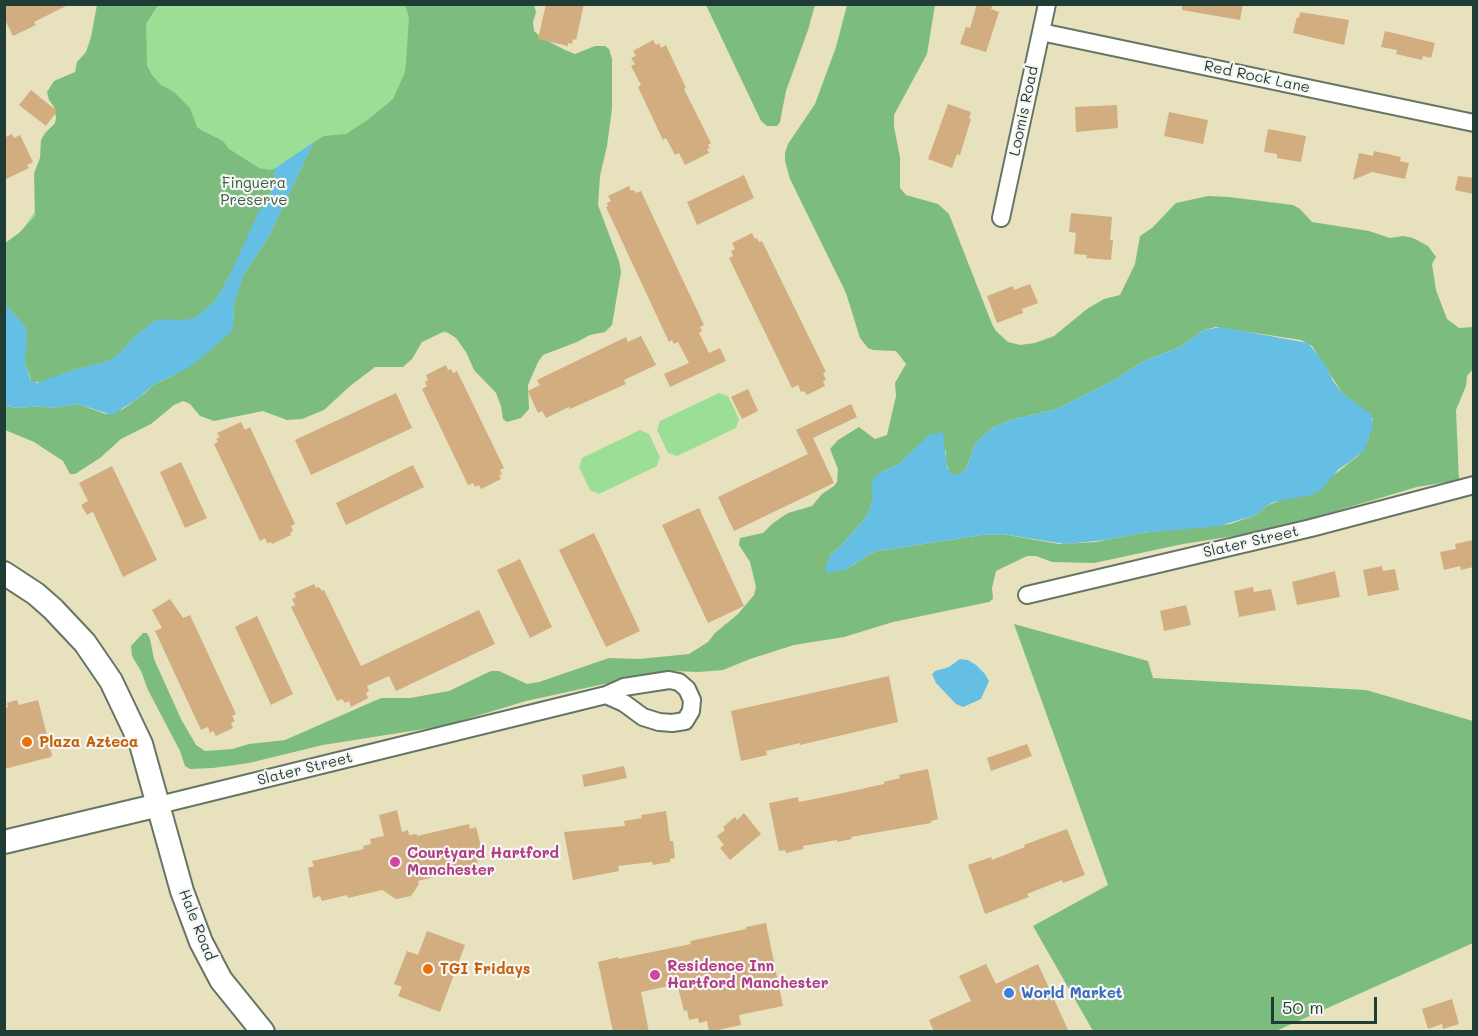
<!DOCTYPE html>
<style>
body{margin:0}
#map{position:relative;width:1478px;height:1036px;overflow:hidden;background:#e8e1be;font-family:Mali,sans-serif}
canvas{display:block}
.frame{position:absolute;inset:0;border:6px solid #1f3d34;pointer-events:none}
.scale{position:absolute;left:1271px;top:997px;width:106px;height:27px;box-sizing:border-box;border:3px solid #1f3d34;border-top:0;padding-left:8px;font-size:18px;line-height:21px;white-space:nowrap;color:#1f3d34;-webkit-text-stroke:4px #f6f6f2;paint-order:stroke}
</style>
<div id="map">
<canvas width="1478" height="1036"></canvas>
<div class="frame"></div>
<div class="scale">50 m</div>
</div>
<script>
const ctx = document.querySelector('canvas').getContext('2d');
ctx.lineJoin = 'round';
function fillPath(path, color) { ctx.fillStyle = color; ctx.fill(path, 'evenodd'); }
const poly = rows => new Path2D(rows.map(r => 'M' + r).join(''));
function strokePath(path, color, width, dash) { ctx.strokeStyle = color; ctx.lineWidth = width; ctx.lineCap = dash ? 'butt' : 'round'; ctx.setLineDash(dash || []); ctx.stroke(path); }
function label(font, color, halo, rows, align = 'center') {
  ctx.font = font + ' Mali,sans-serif'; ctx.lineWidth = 4.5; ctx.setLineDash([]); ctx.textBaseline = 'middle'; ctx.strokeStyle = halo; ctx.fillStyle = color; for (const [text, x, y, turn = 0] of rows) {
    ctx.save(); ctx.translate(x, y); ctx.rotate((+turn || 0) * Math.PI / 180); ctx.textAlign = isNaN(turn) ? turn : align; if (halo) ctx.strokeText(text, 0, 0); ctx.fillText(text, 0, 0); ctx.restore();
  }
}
fillPath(poly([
 [135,5,501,5,492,332,387,333,5,385,5,290,19,235,56,180],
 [719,393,728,396,739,419,736,428,677,456,668,453,657,430,660,421],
 [640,430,649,434,660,457,657,466,599,494,590,490,579,467,582,458]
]), '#9bde96');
fillPath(poly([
 [97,5,158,5,146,24,147,66,152,75,161,85,174,92,190,108,197,127,201,130,223,141,229,149,259,168,269,170,274,169,275,182,230,275,215,301,204,312,195,318,188,320,155,321,136,335,120,353,109,361,70,371,43,382,32,382,24,359,27,335,26,327,5,304,5,243,19,233,35,216,34,173,40,158,41,140,45,133,55,123,56,118,54,107,49,100,47,92,54,81,75,72,77,62,86,52,91,37],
 [405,5,534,5,536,12,533,22,534,31,542,38,565,50,575,54,595,46,605,46,609,49,612,59,612,109,607,146,600,176,598,205,619,261,621,272,612,325,605,332,590,335,577,342,543,355,538,362,528,385,529,409,521,418,507,422,503,419,501,406,496,393,474,370,466,352,456,338,445,331,422,342,412,359,403,367,375,367,350,386,324,410,302,419,287,420,263,411,214,421,200,416,190,404,183,401,174,405,151,424,121,439,100,458,75,474,70,474,63,461,34,442,5,430,5,406,18,408,40,406,52,408,78,404,106,414,123,409,144,394,153,385,170,377,208,351,216,344,234,319,234,304,243,276,269,236,314,142,324,136,346,134,369,119,393,99,405,72,406,62,409,17],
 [706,5,815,5,808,30,786,91,780,122,777,126,767,126,761,121],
 [847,5,935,5,927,54,894,115,894,127,900,157,900,188,906,195,938,204,949,214,992,324,996,331,1008,342,1020,345,1035,343,1054,336,1087,309,1104,299,1120,295,1135,264,1140,236,1152,228,1176,203,1208,196,1229,197,1293,205,1300,209,1312,222,1369,231,1390,238,1403,236,1413,238,1428,246,1436,257,1432,264,1436,290,1447,319,1459,328,1473,327,1473,369,1467,376,1466,386,1456,410,1459,480,1417,487,1296,523,1253,533,1183,544,1094,563,1052,562,1036,556,1027,556,996,571,992,588,993,599,989,602,893,622,844,637,794,645,750,659,723,670,699,672,673,671,650,674,526,701,443,726,323,745,249,763,213,768,190,769,185,766,180,751,148,690,141,671,132,656,131,646,143,633,147,633,150,639,154,659,181,719,196,745,205,751,232,749,249,744,285,740,381,698,410,698,449,691,491,671,499,671,527,684,539,682,609,658,639,659,689,654,708,642,715,633,738,614,754,595,756,587,750,562,739,545,740,538,763,533,773,523,788,513,812,506,822,494,834,486,837,482,838,469,830,449,838,440,859,427,875,439,887,435,896,396,895,383,906,364,896,351,873,350,868,348,860,338,846,293,790,179,785,161,785,153,788,144,815,104,836,47],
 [1216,327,1301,340,1312,346,1342,393,1373,418,1368,440,1358,456,1335,474,1284,499,1266,506,1256,515,1230,524,1141,533,1096,542,1059,544,1002,534,982,535,878,551,870,554,850,567,826,568,831,554,841,546,867,516,872,502,872,482,883,471,899,464,924,441,946,451,945,459,949,472,954,476,958,475,966,469,976,442,994,427,1011,420,1057,409,1116,379,1142,362,1180,347,1204,330],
 [1014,624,1148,661,1153,678,1366,690,1473,721,1473,943,1276,1031,1093,1031,1033,926,1108,885]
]), '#7cbd7f');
fillPath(poly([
 [314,142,269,236,243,276,234,304,233,327,230,333,199,360,188,368,153,385,140,397,112,415,78,404,52,408,40,406,18,408,5,406,5,304,26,327,27,335,25,361,30,380,37,383,70,371,109,361,120,353,136,335,157,319,183,320,195,318,215,301,230,275,258,213,272,190,275,182,274,169],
 [1221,327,1308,343,1325,364,1333,381,1342,393,1372,415,1373,426,1364,450,1351,461,1339,469,1320,491,1311,495,1274,502,1266,506,1256,515,1219,526,1141,533,1106,540,1065,544,1002,534,982,535,878,551,870,554,845,570,832,572,827,573,825,570,831,554,841,546,867,516,872,502,872,482,874,478,883,471,899,464,929,435,943,432,947,468,951,474,958,475,966,469,976,442,994,427,1011,420,1057,409,1116,379,1142,362,1180,347,1204,330],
 [960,659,968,660,976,665,985,674,989,681,981,699,963,707,956,704,936,683,932,674,935,671,949,667]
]), '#65bee3');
fillPath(poly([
 [4,4,70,4,34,22,36,25,13,36,4,18],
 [546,4,584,4,576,40,573,39,572,44,568,43,568,46,538,39],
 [977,4,993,4,991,9,999,12,986,52,960,44,966,27,970,28],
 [1182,4,1243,4,1240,20,1182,10],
 [1300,12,1349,20,1344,45,1293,33,1297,17,1299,18],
 [1385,31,1435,43,1431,58,1423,56,1422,60,1396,54,1397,50,1381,47],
 [653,40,656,45,659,43,661,48,666,45,686,88,684,89,711,143,708,145,710,148,707,149,709,153,685,165,679,153,675,155,666,138,663,140,638,87,641,85,631,66,635,64,631,58,636,56,633,51],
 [31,90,57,111,46,126,19,105],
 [948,104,971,112,969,118,971,119,960,155,957,154,952,168,928,159],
 [1117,105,1118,128,1076,132,1075,107],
 [1169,112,1208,120,1203,144,1164,136],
 [1268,129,1306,136,1301,162,1277,158,1277,154,1264,152],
 [12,134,14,138,20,135,33,162,27,165,29,168,4,180,4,138],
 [1374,151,1401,157,1400,161,1409,163,1405,179,1372,172,1353,180,1359,153,1373,156],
 [744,175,754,198,697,225,687,202],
 [1458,176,1473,178,1473,194,1455,190],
 [629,186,631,191,634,190,636,193,641,191,704,325,700,327,702,331,699,333,709,353,720,348,726,361,670,387,664,374,689,363,678,342,674,344,672,340,669,342,606,207,608,206,607,203,611,201,608,196],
 [1071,213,1112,217,1110,240,1113,240,1111,260,1086,258,1087,255,1074,254,1076,233,1069,232],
 [752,233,755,239,757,238,759,242,762,241,826,372,823,373,826,380,823,381,825,386,807,395,804,391,801,392,798,385,792,388,729,258,733,256,731,251,735,249,732,243],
 [1030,284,1038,303,1022,309,1023,313,997,323,987,296,1013,286,1014,290],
 [641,336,656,365,624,380,626,384,570,409,569,407,546,418,542,411,538,413,528,391,540,385,537,380,626,337,628,342],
 [446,365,448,370,451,369,453,373,457,371,504,468,500,470,502,474,499,475,501,479,481,489,479,485,475,487,473,483,468,485,422,389,427,386,425,382,428,380,426,375],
 [748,389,758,411,742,419,731,397],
 [396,393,412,428,311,475,295,440],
 [851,404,857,417,813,438,834,483,734,531,718,497,808,454,796,430],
 [241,422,245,430,250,427,295,524,291,526,293,531,290,533,291,535,272,544,271,542,267,543,265,538,260,541,214,444,218,442,216,439,220,437,217,433],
 [181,462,207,518,185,528,160,472],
 [413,465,424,487,346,525,336,503],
 [112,466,157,560,123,577,93,512,87,515,81,505,88,501,79,483],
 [699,508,744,606,708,623,662,525],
 [594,533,640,631,606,647,559,550],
 [1473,540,1473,567,1461,570,1460,566,1444,570,1440,552,1456,549,1455,544],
 [520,559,552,627,530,638,497,570],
 [1382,566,1383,571,1395,569,1399,590,1368,596,1363,570],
 [1335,571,1340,597,1297,605,1292,582],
 [314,584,316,588,319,587,322,591,324,590,361,666,479,610,495,644,396,691,389,676,367,686,369,691,366,693,368,698,351,707,349,701,345,703,342,699,337,701,291,607,295,605,292,599,296,597,294,593],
 [1253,587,1254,592,1271,589,1276,610,1239,617,1234,591],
 [170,599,183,618,190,615,236,714,232,716,235,721,231,723,233,728,216,736,213,731,210,733,208,727,201,730,155,631,162,628,152,610],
 [1186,605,1191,625,1164,631,1160,611],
 [257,616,293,694,271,705,235,627],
 [889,676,898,722,800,745,800,743,766,751,767,755,741,761,731,711],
 [17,700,19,705,38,700,52,755,51,757,4,769,4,708,8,707,7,703],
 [1027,744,1032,756,991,771,987,758],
 [624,766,627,778,584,787,582,775],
 [928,769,938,819,931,821,931,823,851,837,852,839,837,842,837,840,803,846,804,849,786,853,785,850,779,851,769,803,798,797,799,802,829,796,884,784,884,782,900,778,899,775],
 [397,810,402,832,408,830,409,835,417,834,417,836,469,824,470,829,476,827,484,858,477,859,478,864,451,870,452,873,418,881,419,884,411,896,396,899,382,890,348,898,347,895,322,901,320,896,313,898,308,868,314,866,312,861,364,849,363,846,371,844,370,839,384,836,379,815],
 [666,811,670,841,673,841,675,858,670,859,670,862,653,865,652,862,618,866,619,871,573,880,564,832,625,826,624,821,642,818,641,815],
 [744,813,761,834,730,860,720,848,724,845,717,836,725,830,723,827,735,817,737,820],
 [1067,829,1085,875,1063,883,1062,880,1027,894,1029,897,985,914,968,865,991,857,992,860,1025,847,1024,845],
 [766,923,783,1006,739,1015,741,1025,709,1032,707,1021,699,1023,698,1018,689,1020,687,1010,684,1011,677,984,641,992,649,1032,613,1032,598,962,618,957,618,959,691,944,690,941,746,929,746,927],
 [427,931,465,945,440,1012,398,996,402,987,394,984,407,951,418,955],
 [986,964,996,984,1038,964,1069,1032,934,1032,929,1020,971,1001,959,976],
 [1452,999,1459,1024,1443,1029,1442,1024,1428,1029,1422,1009]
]), '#d1ad80');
const street = poly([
 [1041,32,1474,123],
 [1001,218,1047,4],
 [1027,595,1311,528,1474,485],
 [159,805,606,695,624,687,669,680,679,682,687,689,692,700,691,711,685,721,672,723,659,722,643,717,624,703,606,695]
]);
const secondary = poly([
 [4,573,36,594,53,609,85,643,111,681,141,744,182,891,201,942,221,980,263,1032],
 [4,842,159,805]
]);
strokePath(street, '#657664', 20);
strokePath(secondary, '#657664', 26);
strokePath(street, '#fff', 16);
strokePath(secondary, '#fff', 22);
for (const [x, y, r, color] of [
 [27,742,6,"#e8710a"],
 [395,862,6,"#d1479c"],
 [428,969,6,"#e8710a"],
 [655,975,6,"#d1479c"],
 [1009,993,6,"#3f7fe0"]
]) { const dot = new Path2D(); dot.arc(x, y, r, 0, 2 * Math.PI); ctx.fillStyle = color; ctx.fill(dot); strokePath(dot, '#f6f6f2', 2); }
label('15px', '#1f3d34', '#f6f6f2', [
 ["Red Rock Lane",1257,77,12],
 ["Loomis Road",1024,111,-78],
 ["Slater Street",1251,542,-13],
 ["Slater Street",305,769,-14],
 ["Hale Road",197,925,68]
]);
label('15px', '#385d48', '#f6f6f2', [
 ["Finguera",254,183],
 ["Preserve",254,200]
]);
label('bold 15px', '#c56008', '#f6f6f2', [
 ["Plaza Azteca",39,742],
 ["TGI Fridays",440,969]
], 'left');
label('bold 15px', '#b23c85', '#f6f6f2', [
 ["Courtyard Hartford",407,853],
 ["Manchester",407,870],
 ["Residence Inn",667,966],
 ["Hartford Manchester",667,983]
], 'left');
label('bold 15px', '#366cbe', '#f6f6f2', [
 ["World Market",1021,993]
], 'left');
</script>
